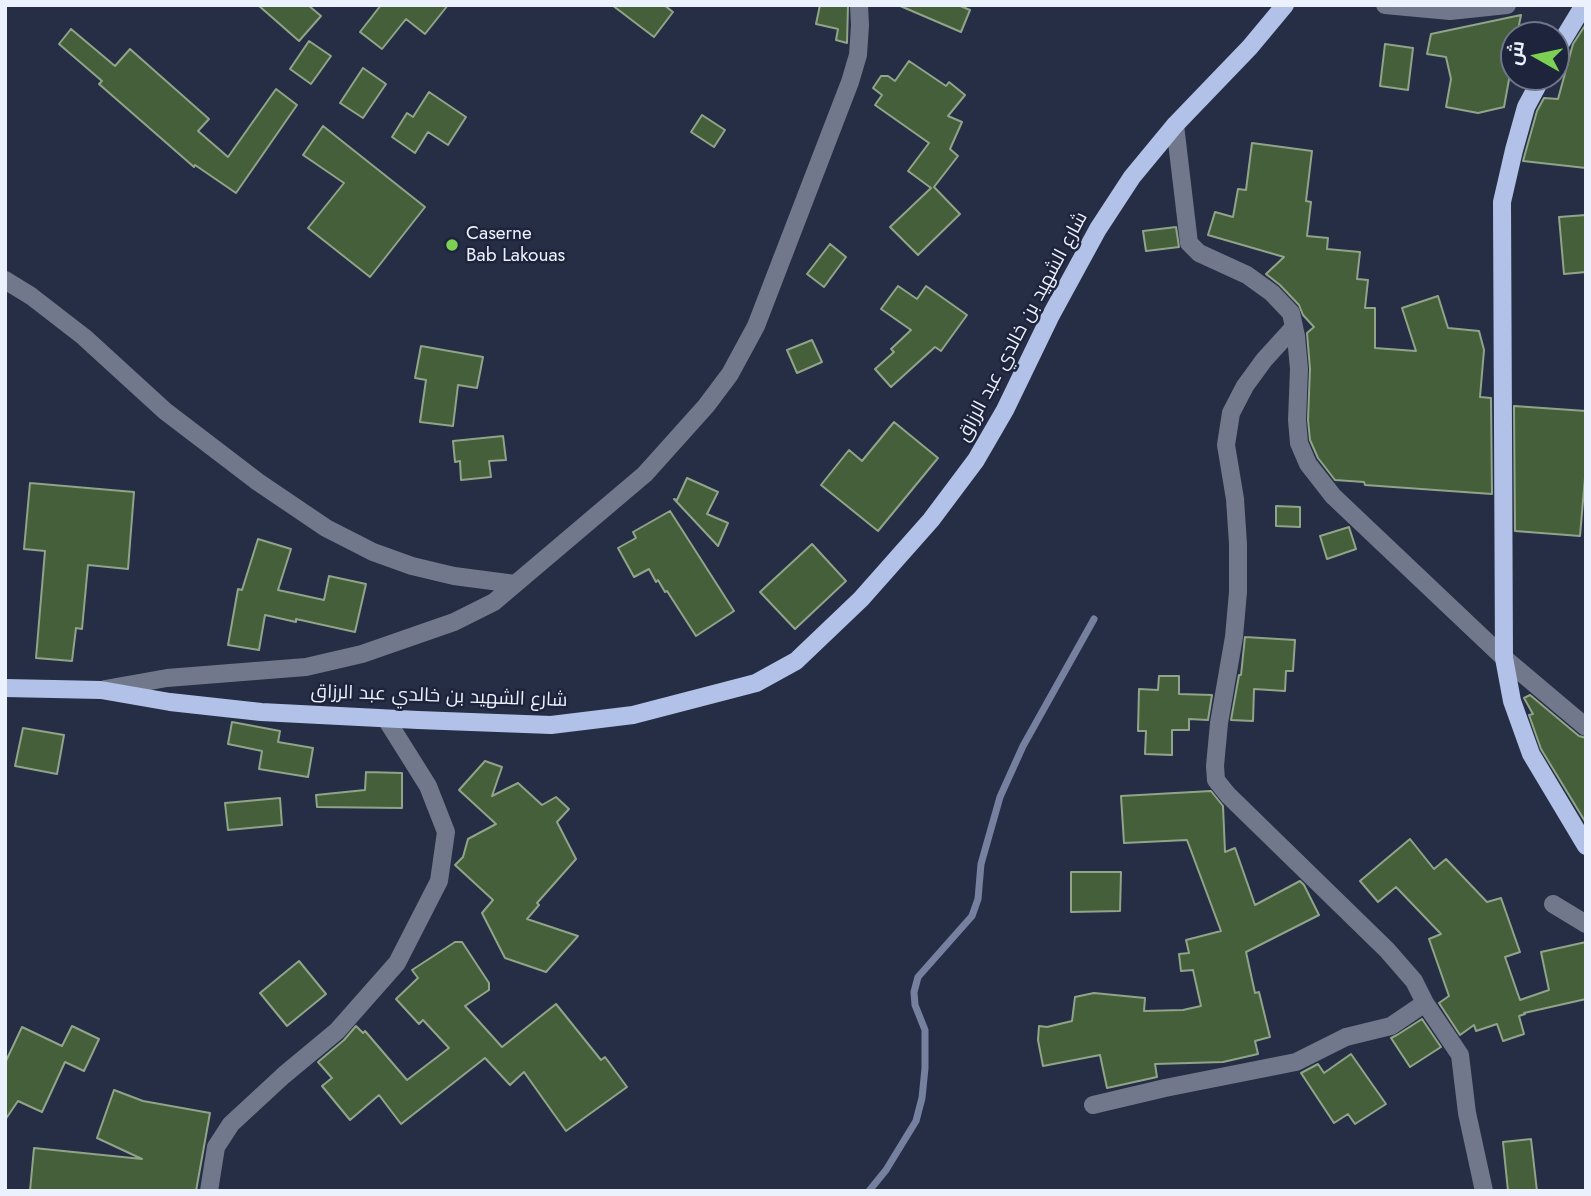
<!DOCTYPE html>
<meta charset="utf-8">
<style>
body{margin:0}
#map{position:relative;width:1591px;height:1196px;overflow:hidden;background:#262e45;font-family:Jost,Cairo,sans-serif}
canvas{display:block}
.frame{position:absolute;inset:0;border:7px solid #ecf1fe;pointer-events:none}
.north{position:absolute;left:1500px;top:21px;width:70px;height:70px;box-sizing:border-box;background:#1d243b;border:2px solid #707689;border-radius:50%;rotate:279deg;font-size:19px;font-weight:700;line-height:28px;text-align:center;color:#ecf1fe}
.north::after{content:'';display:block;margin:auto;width:24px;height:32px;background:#7cd155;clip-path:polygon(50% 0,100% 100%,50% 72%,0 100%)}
</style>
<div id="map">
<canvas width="1591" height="1196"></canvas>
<div class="frame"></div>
<div class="north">ش</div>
</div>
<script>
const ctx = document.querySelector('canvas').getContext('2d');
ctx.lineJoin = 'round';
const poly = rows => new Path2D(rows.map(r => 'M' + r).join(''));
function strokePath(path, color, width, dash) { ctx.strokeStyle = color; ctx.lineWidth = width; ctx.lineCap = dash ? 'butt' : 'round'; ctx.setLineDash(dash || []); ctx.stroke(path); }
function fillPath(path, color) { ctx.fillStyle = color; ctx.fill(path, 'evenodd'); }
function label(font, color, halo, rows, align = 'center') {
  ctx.font = font + ' Jost,Cairo,sans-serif'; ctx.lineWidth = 5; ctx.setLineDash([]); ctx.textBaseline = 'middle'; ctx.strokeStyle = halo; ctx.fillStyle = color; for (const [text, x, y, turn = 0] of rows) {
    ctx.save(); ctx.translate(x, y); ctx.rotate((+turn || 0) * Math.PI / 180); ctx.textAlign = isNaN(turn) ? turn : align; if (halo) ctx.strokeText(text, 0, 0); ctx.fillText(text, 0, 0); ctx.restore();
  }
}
strokePath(poly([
 [869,1191,886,1170,916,1121,922,1098,925,1068,925,1030,915,1005,914,992,918,977,972,916,978,899,981,864,1000,797,1023,746,1094,619]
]), '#7681a0', 7);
const building = poly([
 [258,5,308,5,321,16,299,41,258,5],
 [381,5,448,5,425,34,406,19,382,49,360,32,381,5],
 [612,5,664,5,673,12,654,37,612,5],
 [820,5,848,5,847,43,836,40,838,29,816,24,820,5],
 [898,5,958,5,970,10,961,32,898,5],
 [1521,15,1517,35,1514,35,1514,52,1504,107,1478,113,1446,107,1451,79,1446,57,1427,54,1431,34,1521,15],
 [1586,24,1586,168,1523,161,1537,111,1544,98,1558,99,1573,44,1586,24],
 [71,29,115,66,130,49,209,119,198,131,228,157,276,89,297,105,236,193,195,165,194,167,99,84,102,81,59,44,71,29],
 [309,41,331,56,311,84,290,69,309,41],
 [1385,44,1413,48,1408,90,1380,86,1385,44],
 [909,61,946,86,949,82,965,95,948,116,962,122,950,149,958,156,934,187,960,214,918,255,890,227,931,188,908,171,929,143,875,105,882,95,873,88,881,76,888,76,895,81,909,61],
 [363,68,386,84,363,118,340,103,363,68],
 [429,92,466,117,448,145,428,132,415,153,392,137,407,113,413,117,429,92],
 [702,115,725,130,714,147,691,132,702,115],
 [323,126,425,207,370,277,308,228,344,183,303,155,323,126],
 [1252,143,1312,151,1306,201,1311,202,1307,236,1328,238,1327,249,1360,252,1357,279,1368,280,1365,308,1375,308,1375,348,1416,351,1402,308,1438,296,1448,328,1479,331,1484,350,1480,397,1491,398,1492,494,1365,485,1364,482,1335,480,1318,458,1310,440,1308,420,1310,369,1307,333,1314,327,1303,315,1299,305,1280,285,1266,274,1284,257,1208,235,1215,212,1233,217,1238,189,1246,190,1252,143],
 [1586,215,1586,272,1564,274,1559,217,1586,215],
 [1176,227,1179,247,1146,251,1143,231,1176,227],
 [830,244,846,257,824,287,807,274,830,244],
 [898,286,917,299,926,286,967,315,941,351,935,347,891,387,875,369,894,352,891,349,911,330,881,309,898,286],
 [812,340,822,362,797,373,787,350,812,340],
 [421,346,483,357,477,388,458,385,453,426,420,422,426,380,415,378,421,346],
 [1514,406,1586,411,1586,466,1580,536,1515,531,1514,406],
 [894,422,938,458,878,531,821,485,849,450,862,461,894,422],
 [503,436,506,460,489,461,491,477,461,480,460,461,455,462,453,441,503,436],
 [687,478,718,492,707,514,728,523,718,546,674,499,677,500,687,478],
 [30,483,134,492,128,569,88,565,82,629,76,628,72,661,36,658,45,551,24,549,30,483],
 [1276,506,1300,507,1300,527,1276,526,1276,506],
 [670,511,734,611,696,636,667,591,665,592,658,580,656,582,649,569,634,577,618,548,636,538,633,532,670,511],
 [1349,527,1356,549,1327,559,1320,536,1349,527],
 [258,539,291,549,278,590,324,600,329,576,366,584,355,632,296,619,296,622,265,615,259,650,228,645,238,589,242,590,258,539],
 [812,544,846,581,795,629,760,592,812,544],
 [1245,637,1295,640,1293,671,1286,671,1285,691,1254,689,1253,721,1231,720,1239,675,1241,675,1245,637],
 [1159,676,1179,676,1179,694,1212,695,1208,720,1189,719,1189,730,1172,730,1172,755,1145,754,1146,731,1138,731,1139,689,1158,690,1159,676],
 [1530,695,1579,736,1586,738,1586,823,1541,749,1529,715,1533,714,1524,698,1530,695],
 [232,722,280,731,278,742,313,748,308,777,259,769,262,751,228,744,232,722],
 [23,728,64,735,57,774,15,766,23,728],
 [485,761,502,767,492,796,518,783,542,805,556,797,569,809,557,822,576,859,537,903,539,905,527,919,578,936,546,972,505,958,482,913,493,900,455,865,463,857,468,839,496,824,459,790,485,761],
 [366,772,402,773,402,808,317,807,316,795,365,790,366,772],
 [1211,791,1223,806,1225,852,1235,848,1255,905,1300,881,1304,885,1319,915,1246,952,1255,993,1259,992,1270,1037,1255,1041,1258,1054,1223,1062,1155,1064,1157,1077,1107,1088,1100,1055,1043,1066,1038,1040,1039,1026,1047,1027,1072,1021,1075,997,1094,993,1145,998,1144,1011,1183,1010,1201,1006,1193,970,1181,971,1179,954,1189,953,1186,940,1221,931,1187,840,1124,843,1121,796,1211,791],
 [280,798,282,825,228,830,225,803,280,798],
 [1410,839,1434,869,1446,859,1487,902,1501,898,1520,952,1505,957,1520,1000,1549,990,1541,952,1586,942,1586,999,1524,1013,1525,1014,1519,1016,1524,1034,1503,1041,1497,1024,1476,1031,1474,1025,1460,1035,1439,1003,1449,996,1429,939,1441,934,1396,887,1378,902,1360,881,1410,839],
 [1071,872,1121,872,1120,911,1071,912,1071,872],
 [455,942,462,942,489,983,489,990,465,1006,502,1047,556,1004,601,1060,605,1057,627,1087,566,1131,524,1072,510,1085,485,1058,401,1124,379,1095,350,1120,322,1086,332,1078,318,1062,344,1040,356,1026,363,1033,365,1031,407,1080,449,1048,423,1020,419,1024,396,999,418,978,412,970,455,942],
 [299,961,326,994,287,1026,260,993,299,961],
 [1422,1019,1441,1047,1410,1067,1391,1038,1397,1035,1422,1019],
 [72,1026,99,1039,84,1071,65,1062,42,1112,18,1101,5,1120,5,1063,22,1027,62,1046,72,1026],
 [1351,1054,1386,1104,1355,1124,1348,1114,1334,1123,1301,1073,1318,1064,1324,1073,1351,1054],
 [114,1090,143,1101,210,1113,196,1191,30,1191,34,1148,142,1159,97,1138,114,1090],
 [1531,1139,1537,1191,1508,1191,1503,1142,1531,1139]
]);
fillPath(building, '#445f39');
strokePath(building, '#91a48a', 2);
strokePath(poly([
 [1385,5,1450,11,1507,5],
 [1175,125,1189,243,1199,253,1247,275,1272,293,1291,313,1296,336,1299,369,1297,420,1299,443,1308,464,1333,496,1504,658,1586,727],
 [5,280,31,296,84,337,165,411,258,482,326,528,373,552,412,566,454,576,515,584],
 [1294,327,1264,360,1245,386,1231,413,1226,445,1235,499,1238,544,1238,592,1234,637,1219,723,1215,766,1216,780,1228,795,1387,950,1414,981,1425,1003,1460,1055,1467,1113,1484,1191],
 [105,689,167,678,306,667,362,654,454,622,494,602,645,474,706,406,730,374,756,326,850,82,858,55,860,25,859,5],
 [1553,904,1586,924],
 [1093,1105,1165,1088,1296,1062,1346,1037,1391,1026,1425,1003],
 [209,1191,216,1147,231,1124,284,1075,337,1031,397,963,439,881,446,832,428,786,386,719]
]), '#71788b', 18);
strokePath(poly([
 [1556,51,1584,5],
 [1542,77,1526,107,1514,150,1502,202,1504,658,1512,701,1531,754,1586,846],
 [5,688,101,690,170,702,261,712,418,720,551,725,633,715,756,683,796,661,861,599,931,520,976,460,1005,410,1050,317,1098,229,1132,177,1175,125,1250,47,1285,5]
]), '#b2c1e7', 18);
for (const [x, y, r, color] of [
 [452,245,7,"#7cd155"]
]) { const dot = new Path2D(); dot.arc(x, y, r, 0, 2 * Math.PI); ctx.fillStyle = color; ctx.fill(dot); strokePath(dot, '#1d243b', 2.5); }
label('19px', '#ecf1fe', '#1d243b', [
 ["Caserne",466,234],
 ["Bab Lakouas",466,256]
], 'left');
label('19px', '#ecf1fe', '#1d243b', [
 ["شارع الشهيد بن خالدي عبد الرزاق",1023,327,-62],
 ["شارع الشهيد بن خالدي عبد الرزاق",439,697,2]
]);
</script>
